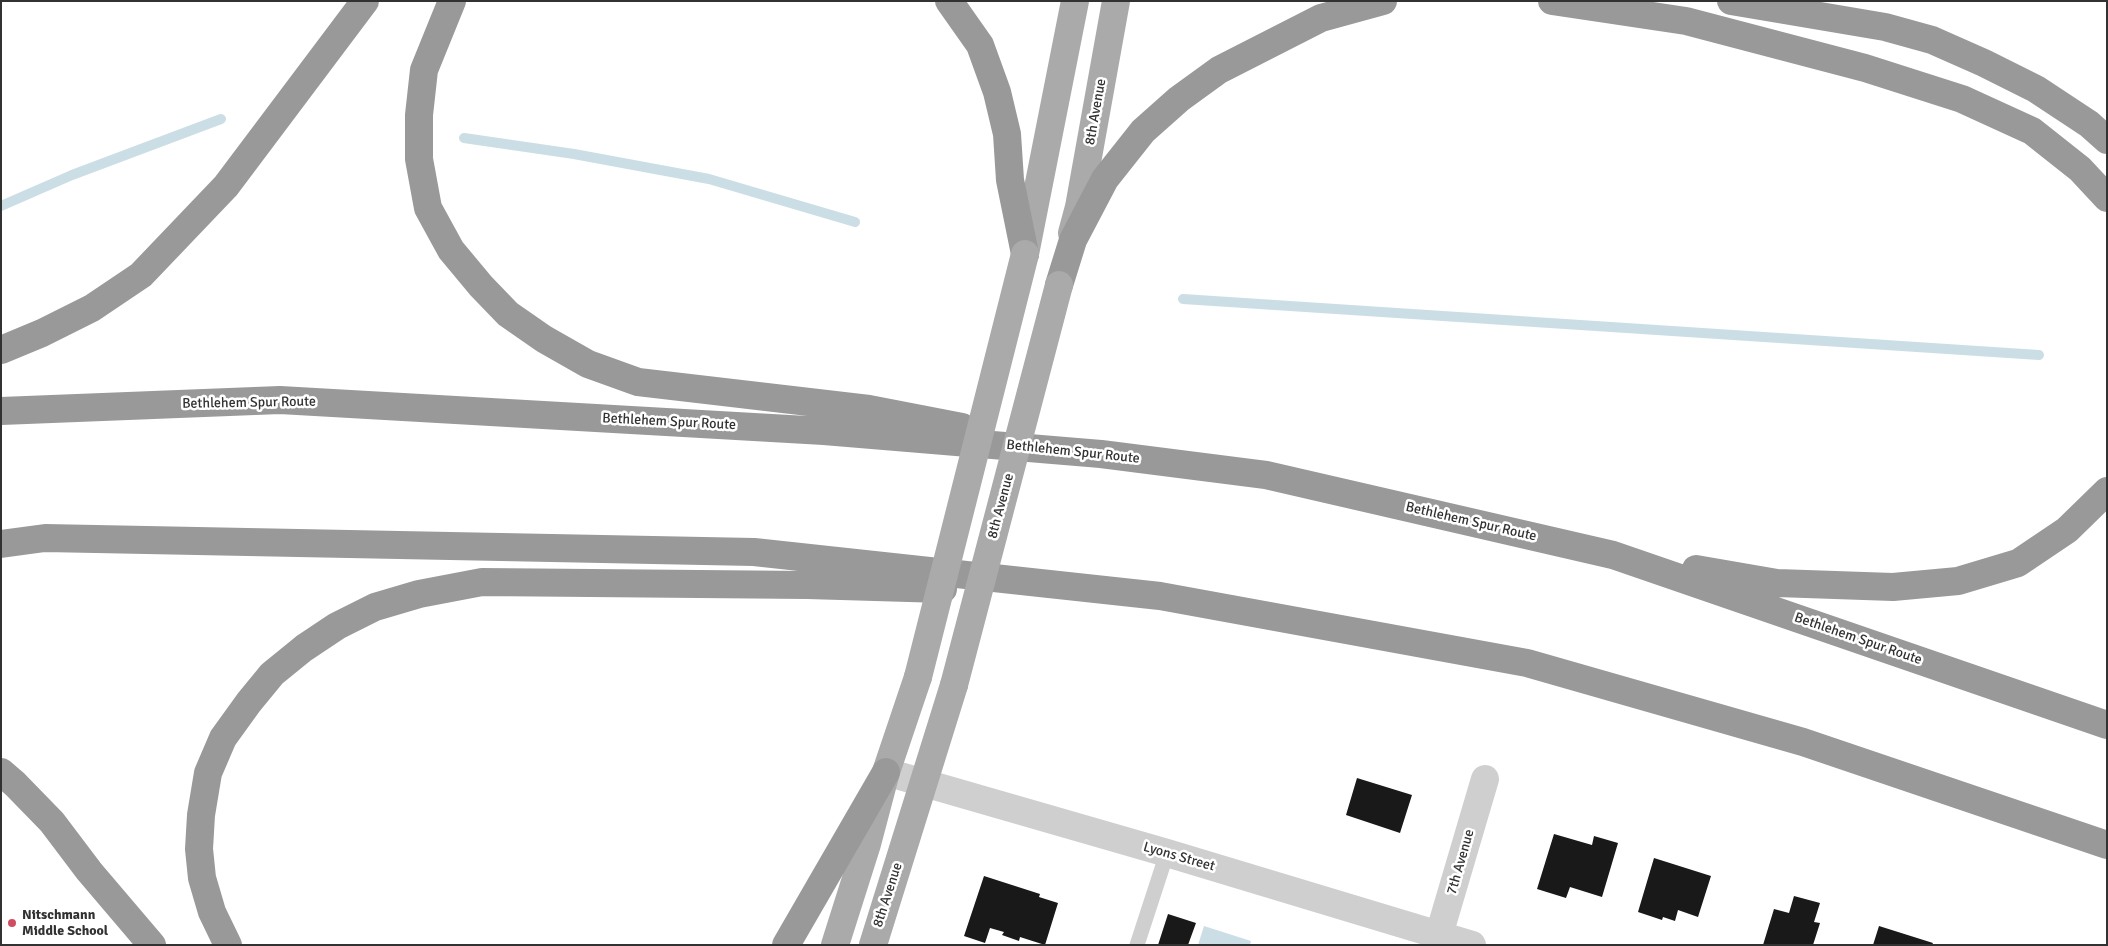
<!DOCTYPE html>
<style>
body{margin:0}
#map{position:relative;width:2108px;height:946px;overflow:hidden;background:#fff;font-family:Signika,sans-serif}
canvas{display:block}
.frame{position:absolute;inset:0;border:2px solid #323232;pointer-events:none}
</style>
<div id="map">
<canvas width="2108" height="946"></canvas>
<div class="frame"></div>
</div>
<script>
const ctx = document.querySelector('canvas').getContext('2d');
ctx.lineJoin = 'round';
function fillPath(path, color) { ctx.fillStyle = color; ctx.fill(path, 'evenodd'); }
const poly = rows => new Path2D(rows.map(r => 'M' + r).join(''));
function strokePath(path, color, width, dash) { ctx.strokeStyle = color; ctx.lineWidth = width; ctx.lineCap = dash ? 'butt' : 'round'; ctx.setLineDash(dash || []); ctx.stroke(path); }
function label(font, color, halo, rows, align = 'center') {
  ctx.font = font + ' Signika,sans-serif'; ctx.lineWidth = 5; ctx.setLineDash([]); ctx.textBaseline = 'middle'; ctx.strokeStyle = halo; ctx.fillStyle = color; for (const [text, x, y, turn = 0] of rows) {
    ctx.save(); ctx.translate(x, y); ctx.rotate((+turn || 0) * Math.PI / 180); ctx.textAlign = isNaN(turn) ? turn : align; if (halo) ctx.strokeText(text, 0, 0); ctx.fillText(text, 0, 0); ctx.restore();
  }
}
fillPath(poly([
 [1204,926,1251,941,1250,945,1198,945]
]), '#ccdee5');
strokePath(poly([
 [464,138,574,154,709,179,855,222],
 [1,206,72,175,221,119],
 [1183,299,2039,355]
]), '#ccdee5', 10);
fillPath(poly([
 [1357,778,1412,795,1400,833,1346,815],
 [1554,834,1592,845,1594,836,1618,843,1602,897,1570,887,1566,898,1537,889],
 [1654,858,1711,876,1698,917,1678,910,1675,921,1663,917,1662,920,1638,912],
 [984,876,1040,894,1039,897,1058,903,1045,945,1020,937,1019,941,1002,935,1004,932,990,928,985,943,964,936],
 [1794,896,1820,903,1814,922,1820,923,1813,945,1763,945,1774,909,1789,913],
 [1168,914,1196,923,1188,945,1158,945],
 [1879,926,1933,943,1932,945,1873,945]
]), '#191919');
strokePath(poly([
 [1137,945,1167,853]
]), '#cfcfcf', 15);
strokePath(poly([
 [886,772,1167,853,1472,945],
 [1436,945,1485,779]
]), '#cfcfcf', 28);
strokePath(poly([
 [1072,233,1079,207,1116,1],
 [1025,254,1075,1],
 [835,945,867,844,886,772,918,677],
 [873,945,954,685]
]), '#aaa', 28);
strokePath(poly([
 [452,1,424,70,419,115,419,159,428,208,451,250,481,286,508,314,544,339,588,364,638,382,869,409,962,427],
 [949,1,980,45,997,92,1007,134,1010,180,1025,254],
 [1552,1,1686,21,1865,68,1962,99,2032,131,2080,169,2107,198],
 [1731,1,1885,27,1932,40,1984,63,2036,89,2089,124,2107,140],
 [1059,285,1073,240,1105,179,1143,131,1179,99,1219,70,1321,18,1383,1],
 [1,350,42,333,92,308,141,275,226,186,365,1],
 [1,411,280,400,824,431,1101,454,1266,475,1613,555,2107,725],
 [1,544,45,538,754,552,1160,596,1527,663,1803,742,2107,845],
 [1696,569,1777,583,1893,587,1958,581,2018,563,2067,530,2107,491],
 [1,772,15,784,52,822,89,871,152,945],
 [228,945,212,912,202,878,199,849,201,815,208,773,223,738,249,702,272,674,304,648,337,626,375,607,419,594,482,582,807,585,943,589],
 [786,945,886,772]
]), '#999', 28);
strokePath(poly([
 [918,677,1025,254],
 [954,685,1059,285]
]), '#aaa', 28);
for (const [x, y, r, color] of [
 [12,923,5,"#d04d61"]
]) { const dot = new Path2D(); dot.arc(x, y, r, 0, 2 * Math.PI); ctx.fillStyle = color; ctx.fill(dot); strokePath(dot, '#fff', 2); }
label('14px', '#323232', '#fff', [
 ["8th Avenue",1096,112,-80],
 ["Bethlehem Spur Route",249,403,-1],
 ["Bethlehem Spur Route",669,422,3],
 ["Bethlehem Spur Route",1073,452,6],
 ["8th Avenue",1001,506,-75],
 ["Bethlehem Spur Route",1471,522,13],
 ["Bethlehem Spur Route",1858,639,19],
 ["Lyons Street",1179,857,16],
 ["7th Avenue",1461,862,-74],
 ["8th Avenue",888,895,-72]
]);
label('bold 14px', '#323232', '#fff', [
 ["Nitschmann",22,915],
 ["Middle School",22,931]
], 'left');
</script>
